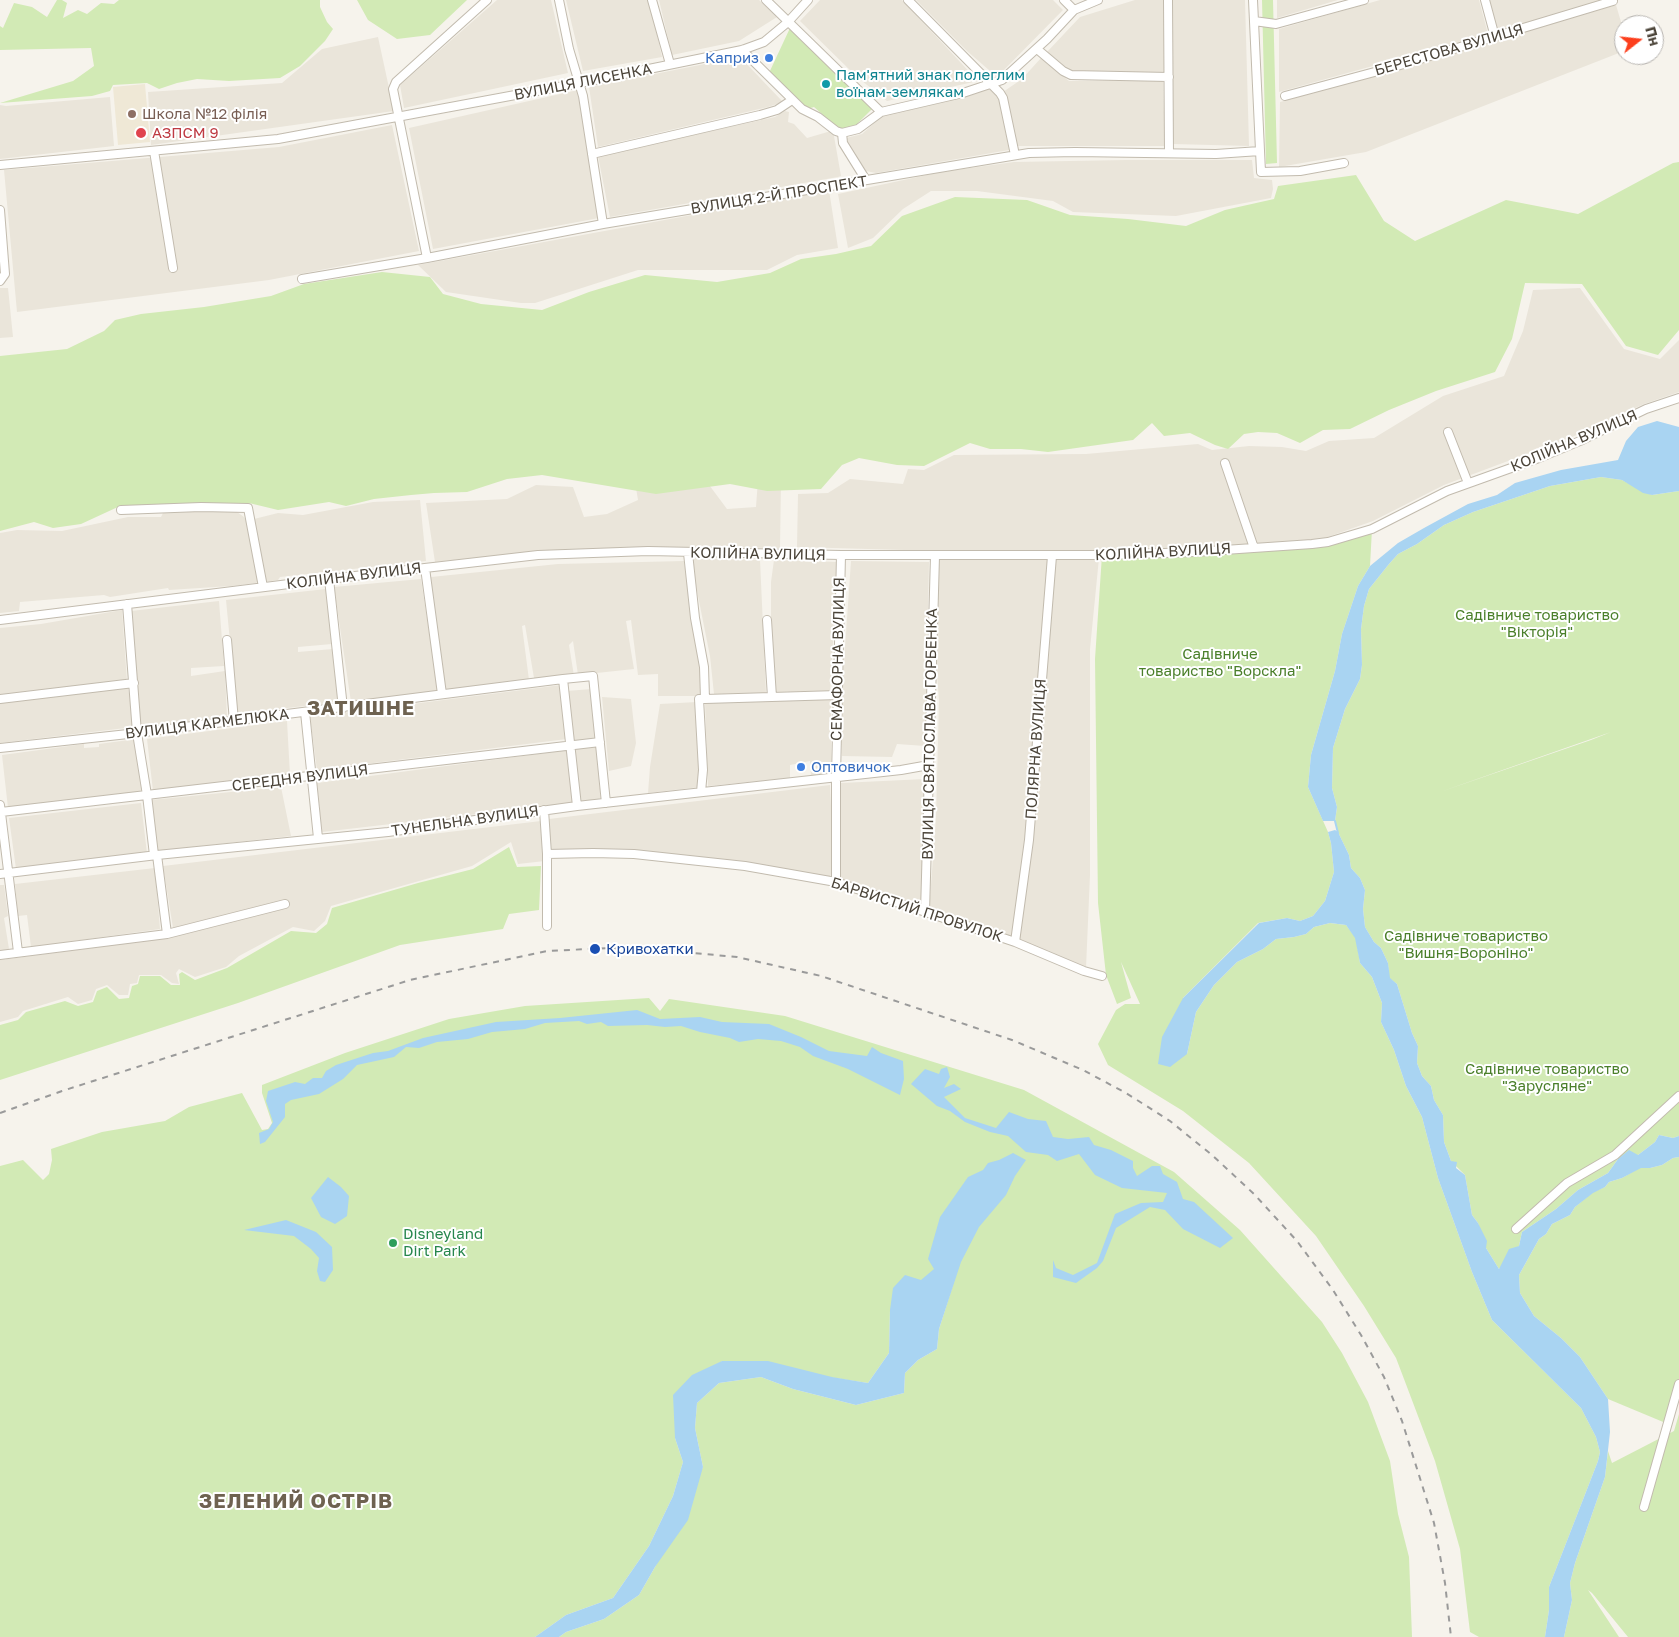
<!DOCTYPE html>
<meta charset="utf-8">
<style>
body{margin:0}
#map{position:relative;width:1679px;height:1637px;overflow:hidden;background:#f6f3ec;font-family:"Golos Text",sans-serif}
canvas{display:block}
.north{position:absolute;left:1614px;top:15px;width:50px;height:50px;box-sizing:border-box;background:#fff;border:1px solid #b7b4b0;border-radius:50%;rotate:74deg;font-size:14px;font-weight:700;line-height:20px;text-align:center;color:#4b4439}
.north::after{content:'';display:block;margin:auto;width:18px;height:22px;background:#fc3f1d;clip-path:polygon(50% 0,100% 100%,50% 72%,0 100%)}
</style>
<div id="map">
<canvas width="1679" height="1637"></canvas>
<div class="north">Пн</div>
</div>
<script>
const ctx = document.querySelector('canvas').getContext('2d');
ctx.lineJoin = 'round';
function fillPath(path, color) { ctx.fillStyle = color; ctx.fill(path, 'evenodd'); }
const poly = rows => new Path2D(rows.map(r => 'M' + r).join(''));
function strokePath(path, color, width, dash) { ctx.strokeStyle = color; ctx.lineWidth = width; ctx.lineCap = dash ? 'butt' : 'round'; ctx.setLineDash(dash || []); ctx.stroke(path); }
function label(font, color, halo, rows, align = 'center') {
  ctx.font = font + ' "Golos Text",sans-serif'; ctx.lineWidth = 4; ctx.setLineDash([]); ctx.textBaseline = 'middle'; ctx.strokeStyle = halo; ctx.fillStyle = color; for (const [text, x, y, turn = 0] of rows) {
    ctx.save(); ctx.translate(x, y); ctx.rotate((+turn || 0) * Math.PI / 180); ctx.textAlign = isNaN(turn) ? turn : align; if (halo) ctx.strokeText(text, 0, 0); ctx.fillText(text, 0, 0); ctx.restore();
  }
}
fillPath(poly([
 [497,0,551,0,568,73,404,108,400,85],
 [566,0,648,0,652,12,662,57,583,71],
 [659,0,759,0,777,17,739,41,672,55],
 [820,0,902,0,978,81,887,101,857,77,800,21],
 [916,0,1053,0,1063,10,997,77,967,51],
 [1135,0,1164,0,1164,72,1073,73,1047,52,1080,17],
 [1171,0,1245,0,1249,146,1173,144],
 [1277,0,1338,0,1277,18],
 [1380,0,1479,0,1488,34,1279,92,1279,29],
 [1489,0,1607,0,1497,32],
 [1616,5,1624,32,1624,51,1366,152,1279,167,1280,102],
 [378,37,394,111,151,145,148,92,282,83,322,49],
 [740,57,783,102,768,107,598,147,589,87],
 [1041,58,1069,81,1163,80,1165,146,1016,146,1011,117,1003,92,1022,79],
 [991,88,999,97,1009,150,876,173,866,171,846,138,862,134,882,116],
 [578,90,599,218,433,249,409,128],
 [110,97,114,146,0,159,0,105,6,106],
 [785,111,789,112,788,122,794,124,807,138,831,131,834,136,841,176,838,177,610,217,598,156,775,117],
 [392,125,419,251,269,280,17,312,4,170,279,147],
 [1126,160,1252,160,1254,178,1272,180,1273,189,1271,198,1176,216,1073,212,1053,201,977,191,931,191,903,209,873,238,848,248,838,194,941,172,1014,162],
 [829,190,838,248,797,255,767,270,638,270,535,303,521,303,446,292,418,265],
 [0,288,8,288,13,337,0,338],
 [1580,288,1624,349,1660,359,1679,340,1679,392,1644,404,1572,437,1444,485,1373,521,1322,539,1126,552,1047,554,797,547,798,494,828,493,850,479,903,484,908,469,924,470,954,455,1086,454,1198,444,1212,450,1249,446,1282,447,1306,451,1329,441,1374,438,1443,396,1504,376,1523,331,1533,290],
 [692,462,727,509,756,507,758,480,781,479,780,548,695,547,587,550,532,552,435,562,426,503,507,499,536,485,573,487,584,517,607,514,638,500,635,482],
 [420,500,426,561,280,577,278,580,265,582,254,519,278,513,303,515,373,502],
 [213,511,237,512,244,517,249,527,259,581,256,583,231,586,169,590,168,588,110,597,104,595,20,602,19,611,0,613,0,533,17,530,62,531,128,517,161,517,163,513],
 [693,558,760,560,766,693,714,694,710,656,694,576],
 [938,558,1049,558,1036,698,1027,829,1015,933,1008,938,929,911,936,818,939,700,934,635],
 [1099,558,1090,649,1090,875,1086,968,1018,941,1056,560],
 [774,560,838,562,830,691,776,692,771,618,771,582],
 [684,561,692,620,700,664,702,696,658,696,658,674,638,675,631,620,626,621,634,669,578,675,573,641,569,645,574,676,538,680,534,678,525,625,522,626,529,680,446,690,435,615,431,577,558,564],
 [851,561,929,562,925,746,897,744,892,757,842,756,840,720],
 [421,579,438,691,351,702,334,587],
 [326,589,332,644,298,647,298,652,333,649,338,702,237,714,226,600],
 [219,601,224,666,191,668,191,676,225,671,227,717,138,728,136,666,131,611],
 [122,610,127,681,0,695,0,628,41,624],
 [561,685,567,739,317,770,310,717],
 [128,687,134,727,0,743,0,703],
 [592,689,596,739,573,741,566,691],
 [602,697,631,699,636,743,631,766,609,771],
 [831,699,831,773,811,776,810,761,790,765,790,778,708,786,705,703],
 [697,702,700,787,648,793,650,767,660,704],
 [287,721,290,775,153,791,147,739],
 [136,739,142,794,8,808,2,755,84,744,84,748,99,747,99,744],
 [596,747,601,799,581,803,575,749],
 [568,750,573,803,322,832,317,783],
 [925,779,922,906,840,880,841,783],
 [830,785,834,869,829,878,746,864,549,852,549,819],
 [281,787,291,836,157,851,151,800],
 [141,803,147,853,16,869,9,818],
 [541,821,545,861,518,864,511,842,472,866,331,906,325,921,314,931,293,927,239,956,226,967,195,977,179,969,176,973,179,984,172,983,161,975,139,975,137,983,130,984,128,995,119,995,107,985,96,989,92,1000,78,1004,68,997,23,1011,18,1017,0,1022,0,960,161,939,287,907,286,900,173,928,163,866],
 [155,868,160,929,31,947,27,915,18,916,15,884],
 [0,885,4,885,8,916,4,918,9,949,0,951]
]), '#eae5da');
fillPath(poly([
 [145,84,150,142,118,145,113,87]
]), '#efe8d6');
fillPath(poly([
 [57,0,62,0,67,3,63,18,78,10,87,14,101,3,114,4,119,0,320,0,320,7,327,22,333,29,325,41,300,66,280,78,229,81,197,79,177,83,159,89,147,83,113,85,110,91,92,96,0,103,73,81,94,66,91,48,0,50,0,26,3,28,14,3,32,7,47,17],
 [357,0,467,0,430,35,397,39,368,20],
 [1262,0,1273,0,1277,163,1266,164],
 [790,28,873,108,854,127,840,130,814,107,807,109,769,73],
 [1679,162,1679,330,1658,355,1626,346,1582,284,1525,283,1512,339,1495,372,1436,391,1389,410,1350,429,1323,430,1300,443,1277,433,1258,432,1244,434,1228,449,1215,445,1190,433,1164,436,1152,423,1133,440,1048,452,1021,449,990,449,970,443,924,466,897,465,859,458,842,465,821,489,767,491,730,484,656,494,542,475,507,479,467,492,434,493,411,495,374,499,346,506,329,502,278,510,249,503,120,506,81,524,53,528,34,522,0,531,0,356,67,349,104,331,115,320,141,314,204,307,271,296,304,284,382,272,430,277,443,294,481,304,542,310,589,292,645,275,717,282,770,273,801,259,836,254,871,246,902,216,955,197,1027,200,1070,215,1128,219,1186,226,1225,210,1274,199,1278,186,1356,175,1384,221,1415,241,1506,200,1578,214,1673,163],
 [1601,477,1622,480,1652,495,1679,491,1679,1136,1673,1138,1659,1135,1655,1142,1638,1155,1618,1159,1608,1173,1578,1190,1556,1209,1522,1232,1519,1246,1499,1269,1486,1248,1478,1223,1472,1215,1465,1175,1451,1161,1444,1142,1443,1115,1434,1100,1431,1086,1422,1076,1417,1063,1418,1046,1412,1033,1397,984,1389,978,1388,963,1381,948,1374,942,1365,927,1363,909,1365,890,1360,878,1351,868,1349,855,1338,832,1335,821,1337,807,1332,788,1333,748,1345,709,1360,679,1362,665,1361,629,1364,606,1369,589,1389,564,1398,554,1417,544,1444,525,1473,512,1550,486],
 [1611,732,1591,740,1440,792],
 [1372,529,1370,566,1358,586,1342,634,1335,671,1311,755,1308,787,1328,832,1331,843,1334,872,1325,901,1313,916,1300,921,1287,918,1258,923,1183,998,1187,1054,1196,1012,1214,985,1237,962,1263,949,1276,939,1294,937,1306,934,1314,927,1330,923,1346,925,1356,938,1360,963,1372,977,1382,1003,1381,1022,1394,1050,1406,1086,1422,1117,1438,1178,1472,1272,1492,1320,1581,1408,1596,1437,1600,1452,1598,1461,1549,1587,1549,1610,1545,1637,1479,1637,1470,1632,1460,1549,1435,1461,1404,1379,1396,1358,1364,1306,1316,1236,1249,1163,1183,1111,1108,1065,1098,1044,1116,1010,1125,1004,1140,1004,1121,962,1131,998,1117,1004,1106,975,1098,903,1095,659,1102,555,1312,544],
 [509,847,517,867,541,866,539,910,509,914,503,929,400,945,238,1003,0,1080,0,1025,18,1020,26,1012,65,1001,78,1006,93,1002,97,991,107,987,119,999,129,998,132,986,138,984,140,976,160,976,171,985,180,985,179,974,182,972,195,980,227,968,291,931,316,933,327,924,332,908,418,883,473,869],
 [649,998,660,1011,669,999,785,1016,1024,1090,1174,1172,1240,1230,1322,1322,1342,1353,1368,1402,1390,1461,1398,1514,1409,1557,1412,1637,559,1637,566,1632,604,1619,639,1595,655,1567,703,1467,695,1428,697,1403,719,1383,761,1377,793,1389,856,1405,904,1393,905,1373,918,1360,937,1349,939,1329,953,1285,890,1310,889,1353,868,1383,722,1361,675,1438,683,1462,673,1496,649,1546,613,1598,566,1615,535,1637,0,1637,0,1166,23,1160,43,1180,49,1174,52,1160,51,1149,102,1132,165,1121,189,1107,242,1093,262,1130,268,1129,272,1123,262,1093,262,1085,345,1053,449,1019,525,1006],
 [1679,1157,1679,1384,1668,1424,1608,1399,1580,1357,1561,1338,1534,1316,1520,1293,1519,1275,1539,1239,1546,1234,1552,1224,1570,1215,1575,1207,1593,1192,1605,1187,1609,1182,1622,1178,1641,1167,1650,1168,1662,1165,1673,1158],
 [1679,1414,1679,1637,1628,1637,1592,1593,1588,1590,1619,1637,1564,1637,1572,1600,1570,1583,1575,1563,1605,1477,1608,1451,1612,1463,1674,1431]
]), '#d2eab5');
fillPath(poly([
 [1657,421,1679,427,1679,491,1652,495,1643,493,1622,480,1601,477,1550,486,1473,512,1444,525,1417,544,1398,554,1389,564,1369,589,1364,606,1361,629,1362,665,1360,679,1345,709,1333,748,1332,788,1337,807,1335,821,1323,821,1308,787,1311,755,1335,671,1342,634,1358,586,1370,566,1398,543,1424,528,1468,504,1497,495,1515,483,1561,470,1618,460,1626,441,1638,427],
 [1335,830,1338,832,1349,855,1351,868,1360,878,1365,890,1363,909,1365,927,1374,942,1381,948,1388,963,1390,978,1397,984,1412,1033,1418,1046,1417,1063,1422,1076,1431,1086,1434,1100,1443,1115,1444,1142,1451,1161,1457,1162,1456,1168,1465,1175,1472,1215,1478,1223,1487,1241,1486,1248,1499,1269,1509,1249,1519,1246,1522,1232,1556,1209,1578,1190,1608,1173,1618,1159,1629,1150,1638,1155,1655,1142,1659,1135,1673,1138,1679,1136,1679,1157,1673,1158,1662,1165,1650,1168,1641,1168,1622,1178,1609,1182,1605,1187,1593,1193,1575,1207,1570,1215,1552,1224,1546,1234,1539,1239,1519,1275,1520,1293,1534,1316,1561,1338,1580,1357,1608,1399,1610,1432,1605,1477,1575,1563,1570,1583,1572,1600,1564,1637,1545,1637,1549,1610,1549,1587,1598,1461,1600,1452,1596,1437,1581,1408,1492,1320,1472,1272,1438,1178,1422,1117,1406,1086,1394,1050,1381,1022,1382,1003,1372,977,1360,963,1355,938,1346,925,1330,923,1314,927,1306,934,1294,937,1276,939,1263,949,1237,962,1214,985,1196,1012,1187,1054,1170,1067,1158,1064,1162,1037,1183,998,1259,923,1287,918,1300,921,1313,916,1325,901,1334,872,1331,843,1328,832],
 [637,1010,660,1019,700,1017,722,1022,769,1024,801,1037,829,1051,867,1056,872,1047,881,1053,903,1061,904,1079,900,1095,848,1069,813,1056,800,1047,781,1041,758,1039,739,1042,730,1038,700,1032,681,1026,665,1027,647,1025,608,1026,601,1022,587,1024,579,1021,545,1023,525,1029,492,1032,468,1039,437,1042,419,1048,406,1047,394,1057,357,1065,343,1079,319,1094,291,1100,285,1104,285,1117,265,1142,260,1144,259,1133,269,1129,273,1122,266,1101,268,1091,295,1082,305,1084,313,1078,322,1078,326,1071,336,1065,373,1053,388,1051,423,1038,496,1022,560,1018],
 [947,1067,950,1077,944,1088,954,1084,961,1089,944,1097,965,1118,996,1128,1009,1112,1028,1119,1046,1121,1053,1137,1068,1139,1089,1137,1094,1145,1111,1150,1133,1161,1133,1168,1137,1176,1152,1166,1160,1166,1163,1174,1177,1182,1183,1199,1194,1202,1233,1238,1220,1248,1183,1229,1165,1210,1150,1207,1116,1228,1103,1261,1097,1268,1076,1283,1053,1277,1053,1260,1056,1268,1073,1275,1097,1263,1115,1214,1141,1203,1163,1202,1167,1193,1122,1188,1095,1175,1079,1154,1057,1161,1048,1155,1026,1152,1008,1136,990,1132,965,1122,950,1111,937,1106,911,1084,925,1069,939,1074,941,1069],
 [1013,1153,1026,1160,1015,1176,1006,1195,979,1227,961,1262,939,1329,937,1349,918,1360,905,1373,904,1393,856,1405,793,1389,761,1377,719,1383,697,1403,695,1428,703,1467,688,1520,655,1567,639,1595,604,1619,566,1632,559,1637,535,1637,566,1615,613,1598,649,1546,673,1496,683,1462,675,1438,673,1395,692,1375,722,1361,768,1361,832,1377,868,1383,889,1353,890,1310,893,1288,905,1275,921,1280,934,1269,928,1259,940,1217,968,1177,983,1170,988,1163,999,1160],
 [328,1177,341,1187,349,1196,347,1216,335,1224,321,1217,311,1198],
 [286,1220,316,1232,332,1247,333,1270,325,1282,320,1281,317,1271,319,1258,311,1249,294,1236,244,1230]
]), '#a9d4f2');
strokePath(poly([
 [1335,821,1338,833]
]), '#a9d4f2', 2);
const minor = poly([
 [559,0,569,49,583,96,603,224],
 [652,0,670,64],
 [766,0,881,112],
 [908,0,1000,93,1003,98,1015,155],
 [1064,0,1074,10],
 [1168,0,1169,153],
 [1253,0,1261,172,1300,171,1344,163],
 [1485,0,1495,37],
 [1254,21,1276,24,1364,0],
 [1037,49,1063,71,1071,75,1169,77],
 [742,50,802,109,818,117,836,131,842,133,858,129,881,112,963,93,1002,80,1047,39,1074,10,1098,0],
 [1285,96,1397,66,1613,1],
 [842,133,843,143,866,180],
 [154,151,173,268],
 [592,154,760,115,777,110,792,100],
 [0,165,278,139,580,83,742,50,764,42,788,22,808,0],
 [0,210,5,274,0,281],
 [427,258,393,89,396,82,487,0],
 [302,279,427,258,603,224,1029,153,1075,152,1216,154,1260,151],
 [1448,432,1468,483],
 [1225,463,1254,548],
 [121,510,201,507,248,508,263,587],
 [688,553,695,618,704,667,705,699,699,699,703,770,701,792],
 [425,568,442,694],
 [329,579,343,708],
 [127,604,137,733,147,795,154,855],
 [0,620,329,579,538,555,648,551,841,555,1102,555,1195,552,1312,544,1328,542,1372,529,1447,491,1539,458,1580,441,1646,409,1679,398],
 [767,620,772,697],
 [227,640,234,721],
 [0,699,134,683],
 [705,699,838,695],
 [305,712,318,838],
 [0,748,137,733,563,679],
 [0,805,18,952],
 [577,806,563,679,593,676,606,803],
 [544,810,547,854,547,926],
 [1,812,600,742],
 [547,854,593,853,634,854,745,866,836,882,1015,942,1084,971,1102,976],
 [157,855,167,934],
 [0,874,157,855,388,832,577,806,901,770,929,765],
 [836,882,836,777,841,555],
 [925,912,935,556],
 [1015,942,1029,840,1052,556],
 [0,955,167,934,285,904],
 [1516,1229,1567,1183,1615,1155,1679,1096],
 [1644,1507,1679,1384]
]);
strokePath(minor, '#c2bbae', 10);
strokePath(minor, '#fff', 8);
strokePath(poly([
 [0,1113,62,1091,410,980,547,951,610,948,672,951,737,957,821,976,1012,1040,1083,1070,1126,1093,1170,1121,1212,1155,1254,1194,1297,1241,1333,1290,1361,1335,1384,1377,1402,1421,1434,1523,1445,1583,1451,1637]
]), '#9a9a9a', 2, [6, 6]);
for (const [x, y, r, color] of [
 [769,58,5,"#3f7fe0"],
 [826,84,5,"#0f9aa8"],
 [132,114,5,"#8d6e63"],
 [141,133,6,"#e0444e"],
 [801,767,5,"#3f7fe0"],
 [595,949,6,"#1a4fb4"],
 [393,1243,5,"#2e9e5b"]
]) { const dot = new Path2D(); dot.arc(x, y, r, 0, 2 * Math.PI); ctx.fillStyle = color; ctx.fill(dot); strokePath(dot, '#fff', 2); }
label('15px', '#4b4439', '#fff', [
 ["БЕРЕСТОВА ВУЛИЦЯ",1449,50,-16],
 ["ВУЛИЦЯ ЛИСЕНКА",583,82,-11],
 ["ВУЛИЦЯ 2-Й ПРОСПЕКТ",779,195,-9],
 ["КОЛІЙНА ВУЛИЦЯ",1574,441,-23],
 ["КОЛІЙНА ВУЛИЦЯ",1163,552,-3],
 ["КОЛІЙНА ВУЛИЦЯ",758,554,1],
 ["КОЛІЙНА ВУЛИЦЯ",354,576,-7],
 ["СЕМАФОРНА ВУЛИЦЯ",838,659,-89],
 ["ВУЛИЦЯ КАРМЕЛЮКА",207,724,-7],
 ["ВУЛИЦЯ СВЯТОСЛАВА ГОРБЕНКА",930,734,-89],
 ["ПОЛЯРНА ВУЛИЦЯ",1036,749,-86],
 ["СЕРЕДНЯ ВУЛИЦЯ",300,778,-7],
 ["ТУНЕЛЬНА ВУЛИЦЯ",465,821,-8],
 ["БАРВИСТИЙ ПРОВУЛОК",917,910,18]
]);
label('15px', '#366cbe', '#fff', [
 ["Каприз",759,58],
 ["Оптовичок",811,767,"left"]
], 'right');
label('15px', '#0d838f', '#fff', [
 ["Пам'ятний знак полеглим",836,75],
 ["воїнам-землякам",836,92]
], 'left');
label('15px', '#785e54', '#fff', [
 ["Школа №12 філія",142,114]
], 'left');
label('15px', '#be3a42', '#fff', [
 ["АЗПСМ 9",152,133]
], 'left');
label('15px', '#4a7f2a', '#fff', [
 ["Садівниче товариство",1537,615],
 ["\"Вікторія\"",1537,632],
 ["Садівниче",1220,654],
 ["товариство \"Ворскла\"",1220,671],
 ["Садівниче товариство",1466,936],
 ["\"Вишня-Вороніно\"",1466,953],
 ["Садівниче товариство",1547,1069],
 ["\"Зарусляне\"",1547,1086]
]);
label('15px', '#164399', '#fff', [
 ["Кривохатки",606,949]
], 'left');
label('15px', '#27864d', '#fff', [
 ["Disneyland",403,1234],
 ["Dirt Park",403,1251]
], 'left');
ctx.letterSpacing = '1px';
label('bold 20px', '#6e6250', '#fff', [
 ["ЗАТИШНЕ",361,709],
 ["ЗЕЛЕНИЙ ОСТРІВ",296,1502]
]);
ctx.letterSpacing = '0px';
</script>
